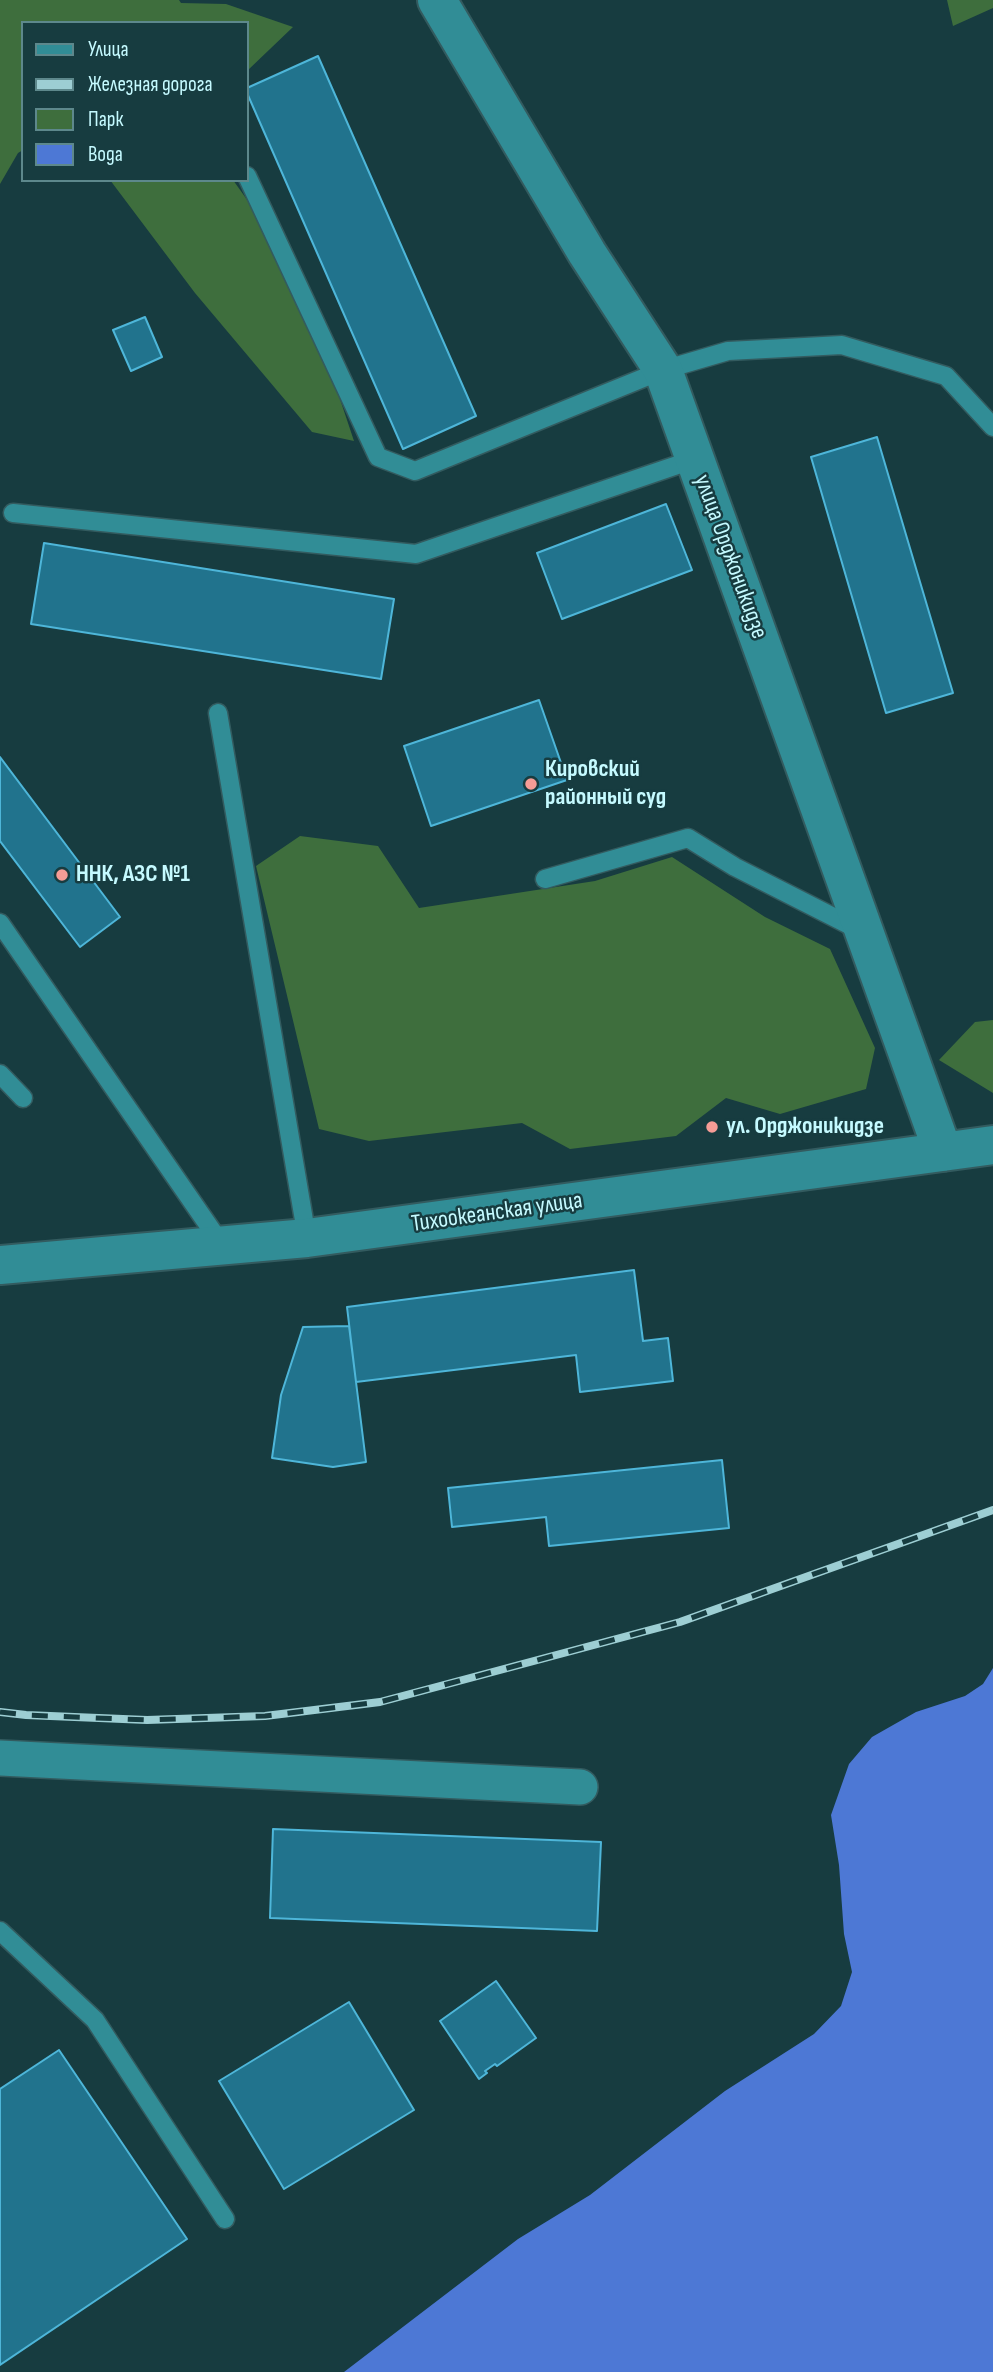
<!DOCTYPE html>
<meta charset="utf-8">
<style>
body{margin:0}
#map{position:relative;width:993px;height:2372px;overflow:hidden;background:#173c40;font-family:"Sofia Sans Condensed",sans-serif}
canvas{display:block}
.legend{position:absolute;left:21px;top:21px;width:228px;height:161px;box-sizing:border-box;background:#173c40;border:2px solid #5d888c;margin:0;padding:9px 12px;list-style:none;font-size:21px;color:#c5faff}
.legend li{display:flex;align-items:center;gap:14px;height:35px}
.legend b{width:35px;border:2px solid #5d888c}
</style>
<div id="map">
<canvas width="993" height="2372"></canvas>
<ul class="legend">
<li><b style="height:9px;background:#318d96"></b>Улица</li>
<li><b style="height:9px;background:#9dced3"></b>Железная дорога</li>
<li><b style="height:19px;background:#3e6e3d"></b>Парк</li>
<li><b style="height:19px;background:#4d78d5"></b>Вода</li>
</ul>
</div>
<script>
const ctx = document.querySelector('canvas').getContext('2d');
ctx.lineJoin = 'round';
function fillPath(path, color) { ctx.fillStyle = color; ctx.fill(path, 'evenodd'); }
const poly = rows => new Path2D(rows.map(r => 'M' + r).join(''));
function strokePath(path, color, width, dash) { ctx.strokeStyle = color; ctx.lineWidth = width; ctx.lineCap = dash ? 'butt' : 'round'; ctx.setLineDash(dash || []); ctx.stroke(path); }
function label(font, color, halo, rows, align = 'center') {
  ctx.font = font + ' "Sofia Sans Condensed",sans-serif'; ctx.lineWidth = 5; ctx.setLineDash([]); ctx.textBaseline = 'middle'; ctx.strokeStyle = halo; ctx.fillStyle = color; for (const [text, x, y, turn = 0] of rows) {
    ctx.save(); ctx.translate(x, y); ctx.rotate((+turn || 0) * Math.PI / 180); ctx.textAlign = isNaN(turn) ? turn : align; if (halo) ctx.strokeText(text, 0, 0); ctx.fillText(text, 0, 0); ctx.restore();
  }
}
fillPath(poly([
 [0,0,179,0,181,3,226,4,293,27,247,71,247,23,23,23,23,150,18,153,0,184],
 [947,0,993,0,993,8,953,26],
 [110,180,233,180,297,270,354,441,312,432,195,293],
 [300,836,378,846,419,908,595,881,672,857,765,917,830,949,875,1048,866,1089,780,1114,726,1098,676,1136,570,1149,522,1123,369,1141,319,1129,256,866],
 [993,1020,993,1093,939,1060,975,1022]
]), '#3e6e3d');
fillPath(poly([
 [993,1668,993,2372,344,2372,518,2239,590,2195,725,2091,814,2034,841,2006,852,1972,844,1934,839,1865,831,1815,849,1764,872,1737,916,1712,965,1696,983,1684]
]), '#4d78d5');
const building = poly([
 [318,56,476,416,403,449,247,93,247,88,318,56],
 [145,317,162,357,131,371,113,330,145,317],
 [877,437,953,693,886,713,811,457,877,437],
 [666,504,692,570,562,619,537,553,666,504],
 [44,543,394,599,381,679,31,624,44,543],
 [539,700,567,780,431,826,404,746,539,700],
 [0,757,120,917,80,947,0,841,0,757],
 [634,1270,643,1341,668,1338,673,1381,580,1392,576,1355,356,1382,347,1307,634,1270],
 [349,1326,366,1462,333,1467,272,1458,281,1395,303,1327,349,1326],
 [722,1460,729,1528,549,1546,546,1517,452,1527,448,1488,722,1460],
 [273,1829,601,1842,597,1931,270,1918,273,1829],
 [496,1981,536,2038,497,2066,495,2064,485,2071,487,2073,479,2079,440,2021,496,1981],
 [349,2002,414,2110,284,2189,219,2081,349,2002],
 [59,2050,187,2239,0,2365,0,2089,59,2050]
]);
fillPath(building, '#21738d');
strokePath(building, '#4eb6d9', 2);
const lane = poly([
 [247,176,378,457,415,471,663,370,728,351,842,345,946,376,993,427],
 [13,513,416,554,695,459],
 [218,713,307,1238],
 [545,879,688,838,735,867,861,931],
 [0,923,222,1245],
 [0,1074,23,1098],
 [0,1931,95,2020,225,2219]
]);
const street = poly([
 [0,1758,580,1787]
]);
const secondary = poly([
 [437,0,587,253,663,370,943,1152],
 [0,1265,307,1238,993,1145]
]);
strokePath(lane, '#335b5f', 21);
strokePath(street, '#335b5f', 38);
strokePath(secondary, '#335b5f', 42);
strokePath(lane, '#318d96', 18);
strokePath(street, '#318d96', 35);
strokePath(secondary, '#318d96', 38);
const rail = poly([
 [0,1712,26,1715,147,1720,265,1716,380,1702,680,1622,993,1510]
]);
strokePath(rail, '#9dced3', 8);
strokePath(rail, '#173c40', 5, [16]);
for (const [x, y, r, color] of [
 [531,784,7,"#f59c96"],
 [62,875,7,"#f59c96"],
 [712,1127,7,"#f59c96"]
]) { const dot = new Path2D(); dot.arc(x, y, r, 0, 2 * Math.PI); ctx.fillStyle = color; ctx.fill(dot); strokePath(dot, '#173c40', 2.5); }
label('24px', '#c5faff', '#173c40', [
 ["улица Орджоникидзе",730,557,70],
 ["Тихоокеанская улица",497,1213,-8]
]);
label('bold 24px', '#c5faff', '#173c40', [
 ["Кировский",545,770],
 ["районный суд",545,798],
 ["ННК, АЗС №1",76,875],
 ["ул. Орджоникидзе",726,1127]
], 'left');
</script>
